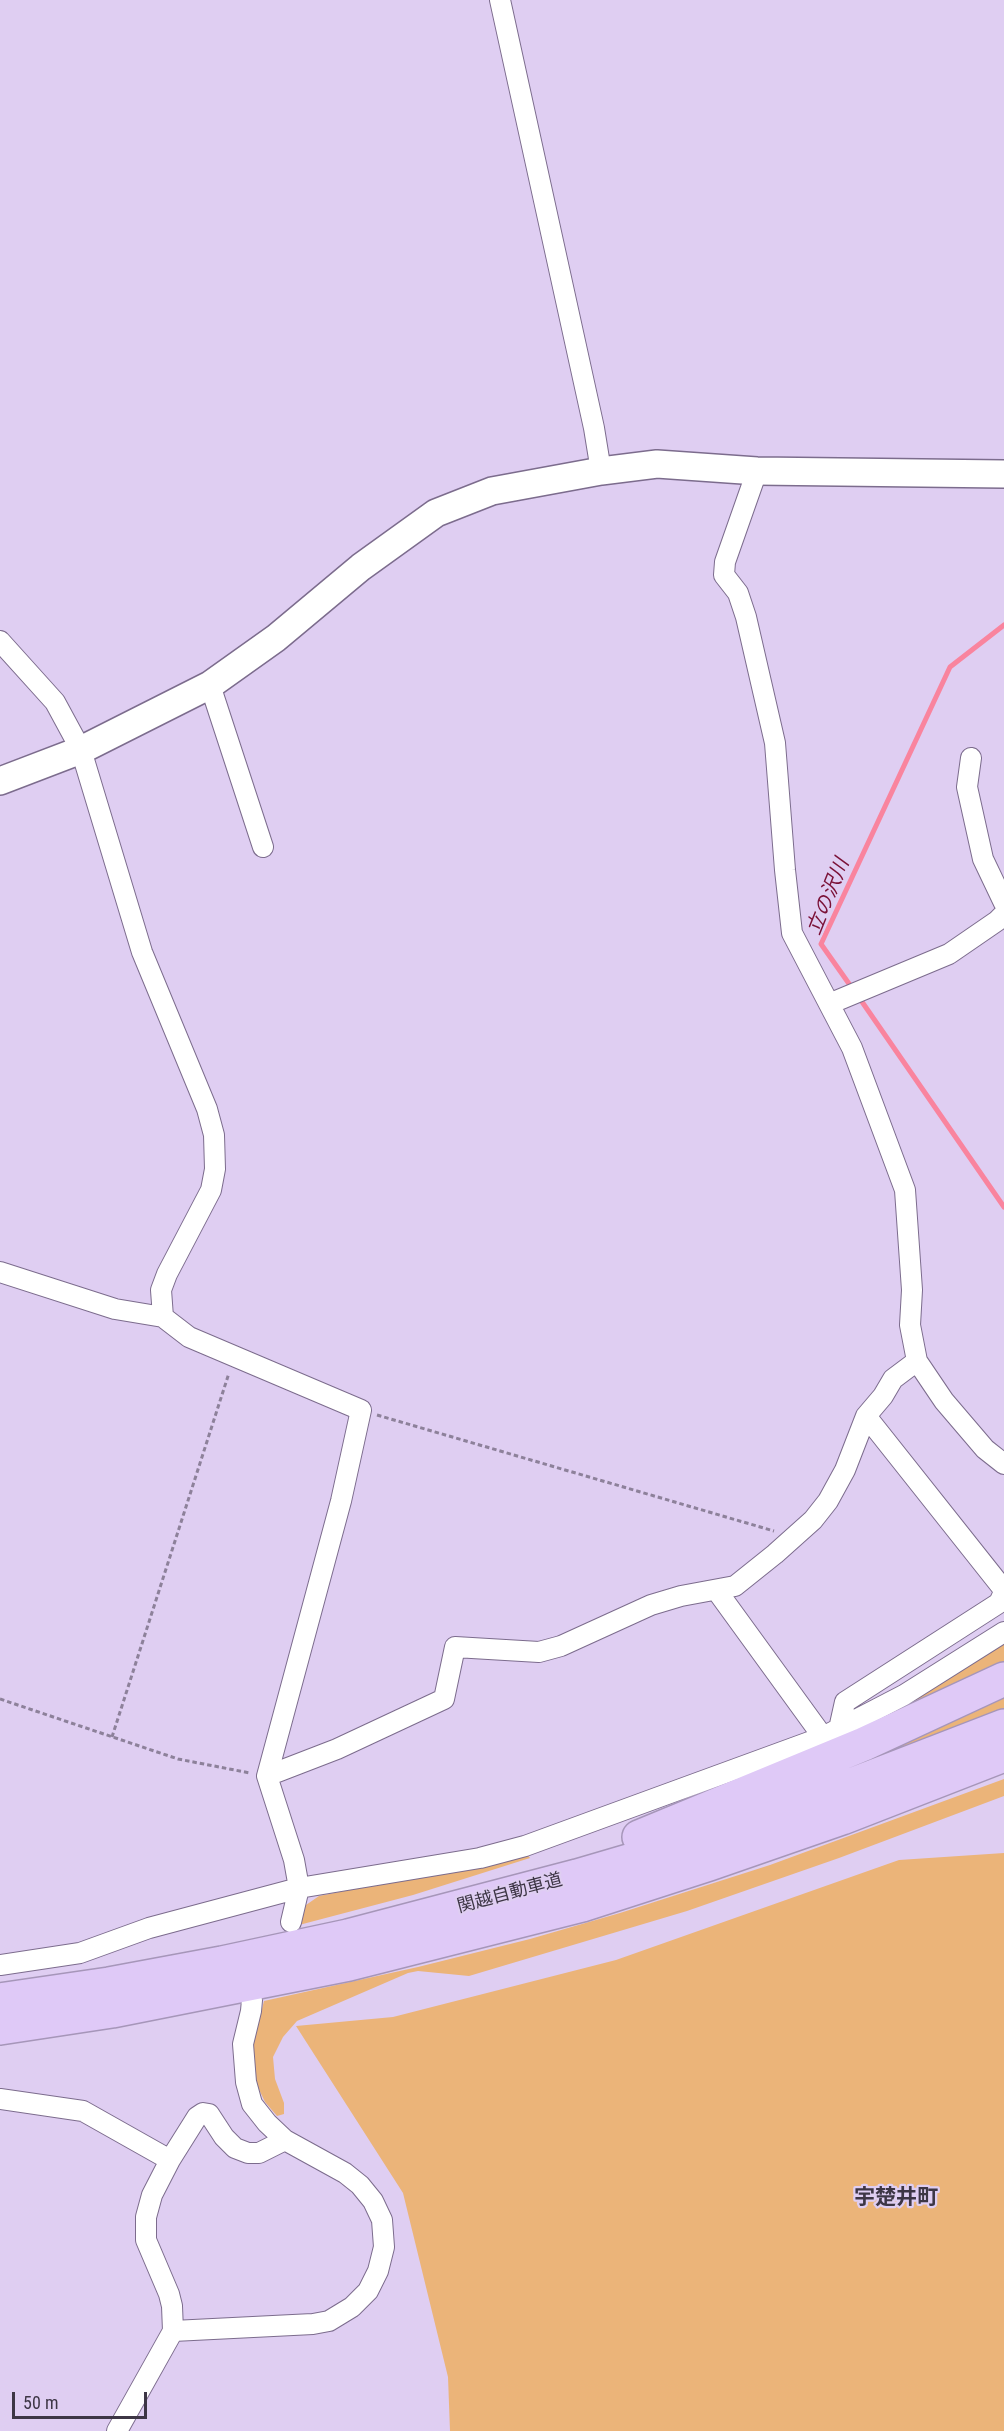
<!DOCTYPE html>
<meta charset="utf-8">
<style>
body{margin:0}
#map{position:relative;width:1004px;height:2431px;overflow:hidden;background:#dfcef2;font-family:"Roboto Condensed",sans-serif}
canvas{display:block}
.scale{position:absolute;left:12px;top:2392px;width:135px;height:27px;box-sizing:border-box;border:3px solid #3d3645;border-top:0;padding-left:8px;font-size:18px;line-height:21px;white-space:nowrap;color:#3d3645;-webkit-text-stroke:4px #dfcef2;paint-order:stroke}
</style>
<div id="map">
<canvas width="1004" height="2431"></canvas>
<div class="scale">50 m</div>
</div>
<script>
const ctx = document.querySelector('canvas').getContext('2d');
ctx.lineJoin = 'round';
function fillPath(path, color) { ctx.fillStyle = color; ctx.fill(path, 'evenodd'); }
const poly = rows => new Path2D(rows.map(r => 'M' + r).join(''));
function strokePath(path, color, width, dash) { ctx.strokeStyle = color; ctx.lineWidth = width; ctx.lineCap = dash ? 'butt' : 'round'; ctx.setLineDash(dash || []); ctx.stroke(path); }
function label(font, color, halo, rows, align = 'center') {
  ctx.font = font + ' "Roboto Condensed","Noto Sans JP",sans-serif'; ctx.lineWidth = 4.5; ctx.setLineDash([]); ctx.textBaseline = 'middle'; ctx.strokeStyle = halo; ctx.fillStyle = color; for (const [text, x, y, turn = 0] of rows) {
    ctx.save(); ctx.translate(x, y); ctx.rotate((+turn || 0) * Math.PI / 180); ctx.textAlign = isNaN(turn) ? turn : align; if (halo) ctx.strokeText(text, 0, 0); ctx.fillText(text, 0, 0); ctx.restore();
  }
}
fillPath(poly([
 [1004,1643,1004,1665,892,1715,889,1712],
 [1004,1693,1004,1709,995,1713,799,1784],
 [1004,1779,1004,1796,839,1858,687,1911,469,1976,418,1971,408,1973,297,2021,283,2037,273,2057,275,2079,284,2103,284,2114,277,2116,265,2102,255,2081,253,2044,264,2001,418,1967,530,1939,620,1913,770,1865],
 [1004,1853,1004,2431,450,2431,448,2377,403,2193,296,2026,393,2017,616,1960,899,1860],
 [528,1855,530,1858,413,1895,299,1925,306,1905,319,1896,420,1876,481,1868]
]), '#ebb479');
strokePath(poly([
 [852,988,821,944,950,667,1004,625],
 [858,996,1004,1207]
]), '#f9849e', 5);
const street = poly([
 [500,0,594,428,601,471],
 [757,471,725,562,724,575,738,593,746,617,775,743,785,870,792,933,852,1048,905,1190,912,1290,910,1325,917,1361,944,1401,985,1449,1004,1464],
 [0,641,55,702,81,750,142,952,207,1109,214,1135,215,1169,211,1190,167,1274,161,1290,163,1317,189,1337,361,1410,341,1501,267,1776,294,1860,299,1888,291,1922],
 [210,685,263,847],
 [971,758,967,787,983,859,1004,903],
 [829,1004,949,954,997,921,1004,914],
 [0,1272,115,1309,163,1317],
 [866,1416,1004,1590],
 [717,1591,823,1737],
 [839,1729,845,1702,999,1603,1004,1592],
 [267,1776,337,1749,444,1699,455,1647,539,1652,561,1646,651,1605,681,1596,735,1586,775,1554,813,1520,828,1501,845,1470,866,1416,883,1396,893,1379,917,1361],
 [0,1965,80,1953,149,1928,299,1888,480,1858,525,1846,823,1737,904,1695,1004,1632],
 [0,2099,83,2111,170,2160,152,2195,146,2217,146,2240,169,2294,172,2306,173,2331],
 [170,2160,197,2117,203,2113,209,2114,224,2137,235,2148,248,2153,259,2153,285,2140],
 [173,2331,313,2324,329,2321,352,2307,368,2291,378,2271,384,2247,382,2220,373,2201,360,2185,345,2173,285,2140,267,2123,252,2104,246,2082,243,2044,251,2011,252,2000],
 [117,2431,173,2331]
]);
const secondary = poly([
 [0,781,81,750,210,685,276,638,361,567,436,513,492,491,601,471,657,464,757,471,1004,474]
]);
const highway = poly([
 [639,1837,864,1744,1004,1679],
 [0,2000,109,1984,222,1963,348,1936,577,1876,693,1842,828,1794,1004,1726],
 [0,2028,112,2011,349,1964,582,1905,709,1864,842,1818,1004,1755]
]);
strokePath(street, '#7c6c8d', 22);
strokePath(secondary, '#7c6c8d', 30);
strokePath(highway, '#a696b9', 36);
strokePath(poly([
 [377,1415,774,1531],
 [0,1699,178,1759,250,1773],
 [112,1737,229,1373]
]), '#8d819a', 3, [4.5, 3]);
strokePath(street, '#fff', 20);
strokePath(secondary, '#fff', 27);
strokePath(highway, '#dfc9f7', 33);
label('18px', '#3d3645', '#dfcef2', [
 ["関越自動車道",510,1894,-15]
]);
label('italic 20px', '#7a1036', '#dfcef2', [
 ["立の沢川",829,897,-68]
]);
label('bold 21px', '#3d3645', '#dfcef2', [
 ["宇楚井町",896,2199]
]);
</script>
